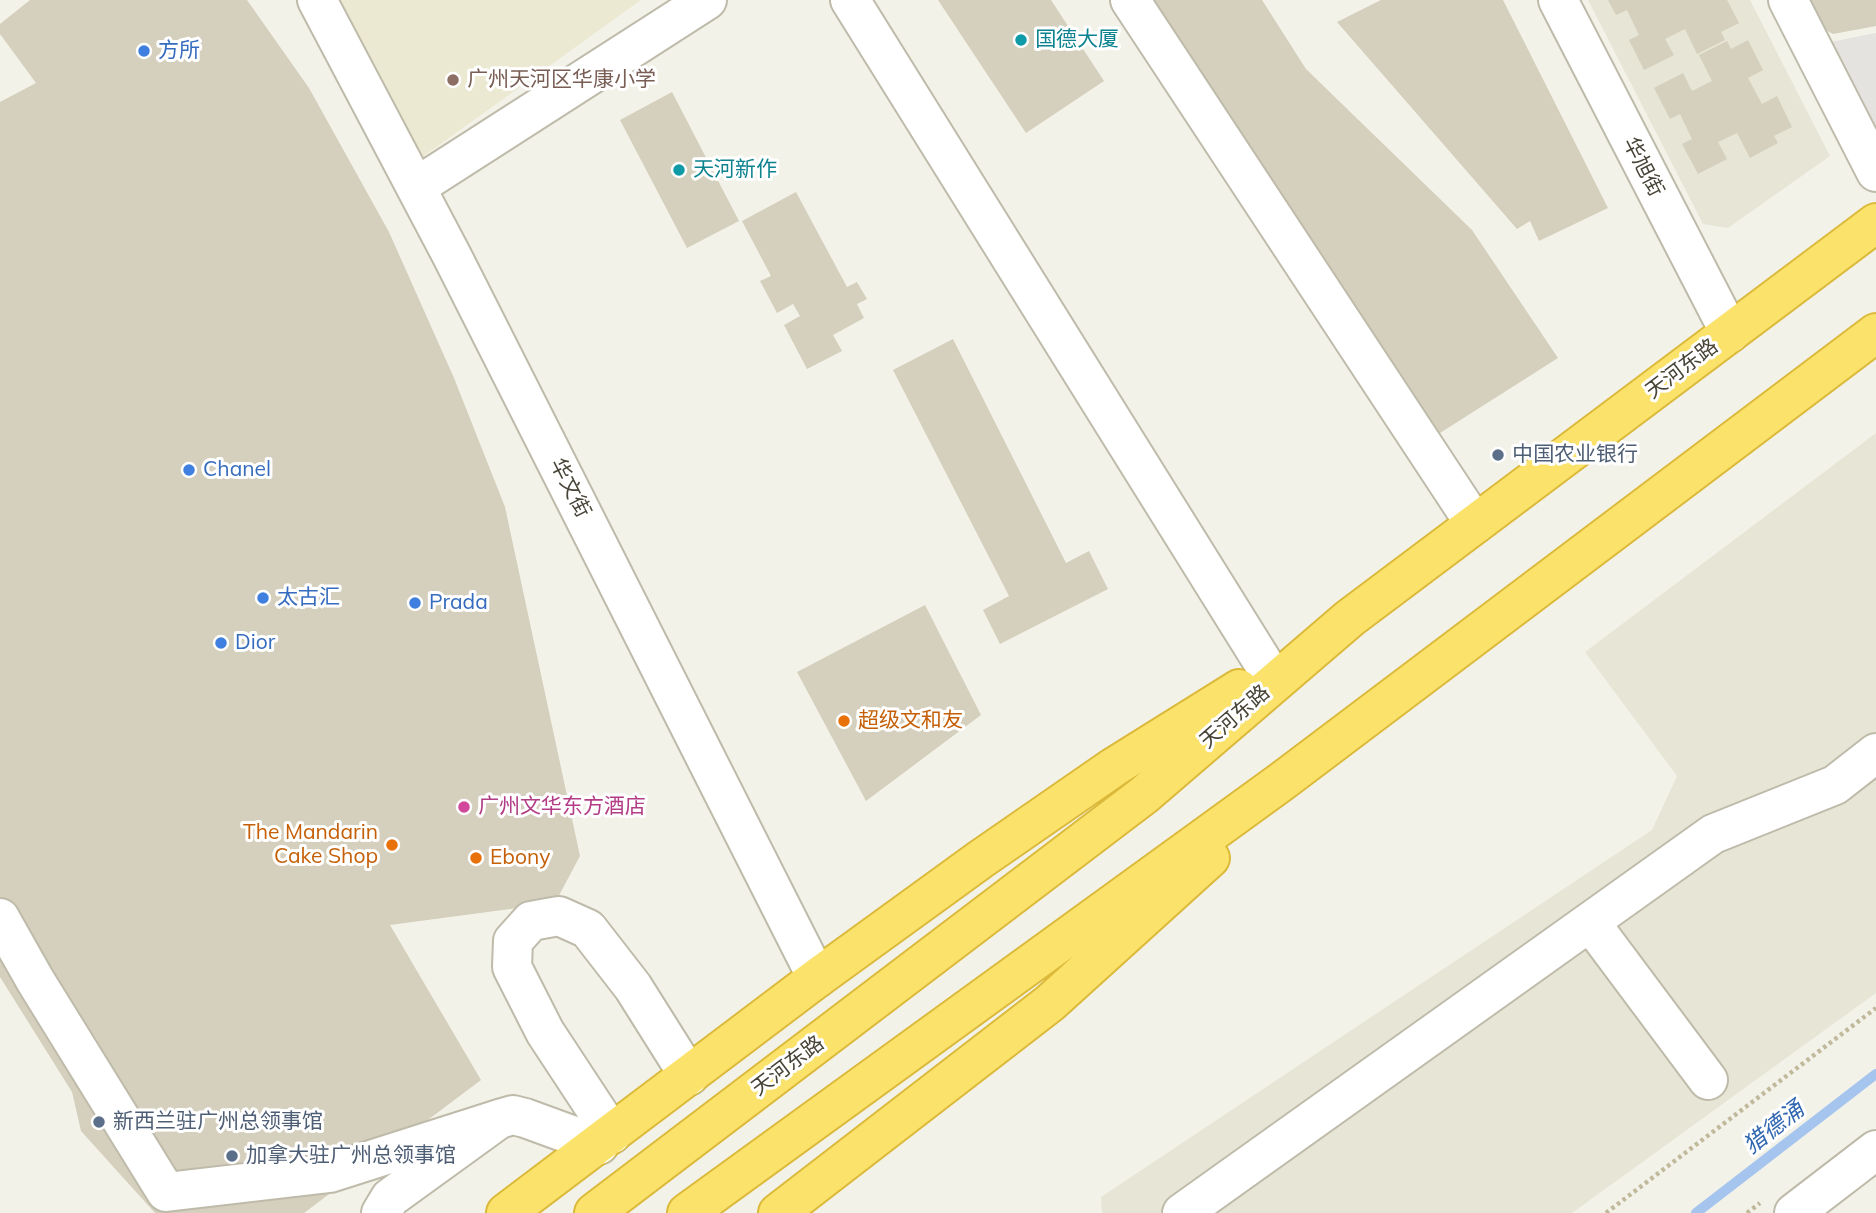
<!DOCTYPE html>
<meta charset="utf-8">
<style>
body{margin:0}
canvas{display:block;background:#f3f2e8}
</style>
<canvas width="1876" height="1213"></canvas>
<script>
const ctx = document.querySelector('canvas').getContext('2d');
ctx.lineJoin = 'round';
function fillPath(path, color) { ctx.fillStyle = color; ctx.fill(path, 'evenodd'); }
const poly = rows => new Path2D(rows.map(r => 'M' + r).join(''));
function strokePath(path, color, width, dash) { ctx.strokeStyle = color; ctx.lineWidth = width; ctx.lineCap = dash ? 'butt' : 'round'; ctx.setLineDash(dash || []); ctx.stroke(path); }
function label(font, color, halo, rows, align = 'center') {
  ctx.font = font + ' Mulish,"Noto Sans SC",sans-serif'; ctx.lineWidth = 6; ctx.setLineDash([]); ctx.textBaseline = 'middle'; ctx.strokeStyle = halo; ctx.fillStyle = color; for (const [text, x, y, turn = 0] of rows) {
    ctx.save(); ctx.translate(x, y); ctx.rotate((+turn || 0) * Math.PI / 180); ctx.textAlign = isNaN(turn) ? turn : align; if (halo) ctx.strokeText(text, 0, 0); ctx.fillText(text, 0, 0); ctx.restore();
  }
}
fillPath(poly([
 [1588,0,1750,0,1830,156,1728,228,1703,224],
 [1876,433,1876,993,1572,1213,1102,1213,1101,1197,1652,830,1677,776,1585,652]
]), '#e7e5d6');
fillPath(poly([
 [336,0,641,0,417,161]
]), '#ece9d2');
fillPath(poly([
 [1876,33,1876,131,1830,42]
]), '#e5e3df');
strokePath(poly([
 [1696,1213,1876,1074]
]), '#a5c5ef', 10);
fillPath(poly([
 [30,0,247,0,309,88,389,232,454,378,505,507,580,856,555,903,390,925,481,1080,304,1213,155,1213,81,1131,72,1092,0,977,0,102,36,83,0,34,0,24],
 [938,0,1051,0,1104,81,1026,133],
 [1146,0,1262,0,1306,69,1472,230,1558,358,1429,440],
 [1381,0,1503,0,1608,208,1539,241,1530,221,1517,229,1337,22],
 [1608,0,1727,0,1739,23,1721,32,1725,40,1697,54,1685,29,1665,39,1674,55,1644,70,1629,40,1639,35,1627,10,1616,15],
 [1807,0,1876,0,1876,26,1833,34,1822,28],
 [1748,40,1763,70,1748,78,1762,104,1777,96,1792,127,1774,136,1778,143,1750,158,1737,133,1718,142,1727,159,1698,174,1682,144,1692,139,1680,114,1670,119,1654,88,1683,73,1692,91,1712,81,1699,55,1727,41,1731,49],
 [672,92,739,221,687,248,620,120],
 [796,192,847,287,857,282,867,299,857,304,864,318,833,335,842,351,807,369,784,325,800,316,793,304,777,313,760,281,771,276,742,221],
 [953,339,1066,563,1089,551,1108,589,1000,644,983,610,1009,596,893,370],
 [925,605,981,715,866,801,797,672]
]), '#d5cfbd');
const minor = poly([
 [317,0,452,256,817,978],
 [850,0,1269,672],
 [1130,0,1475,524],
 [1558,0,1730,333],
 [1788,0,1876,172],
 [416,187,707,0],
 [0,918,35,980,166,1192,330,1173,499,1119],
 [1590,922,1708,1080],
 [612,1134,545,1032,512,967,513,941,531,921,559,916,588,929,633,987,689,1076],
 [381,1213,390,1198,499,1119,513,1115,525,1118,599,1145],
 [1182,1213,1713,834,1835,785,1876,753],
 [1794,1213,1876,1150]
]);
const highway = poly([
 [506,1213,817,978,981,859,1114,767,1239,689],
 [594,1213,1144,795,1350,618,1876,223],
 [687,1213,1281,782,1876,333],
 [778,1213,1050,1003,1210,858]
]);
strokePath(minor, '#bfbbaa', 42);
strokePath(highway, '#dbb93a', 42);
strokePath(poly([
 [1606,1213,1876,1008],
 [1747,1213,1760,1203]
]), '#c0b99c', 4.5, [3.5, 3.5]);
strokePath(minor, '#fff', 38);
strokePath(highway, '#fbe26b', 38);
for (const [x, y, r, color] of [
 [1021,40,7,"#0f9aa8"],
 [144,51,7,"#3f7fe0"],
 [453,80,7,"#8d6e63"],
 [679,170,7,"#0f9aa8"],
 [1498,455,7,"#5c6f8a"],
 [189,470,7,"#3f7fe0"],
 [263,598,7,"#3f7fe0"],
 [415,603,7,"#3f7fe0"],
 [221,643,7,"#3f7fe0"],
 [844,721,7,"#e8710a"],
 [464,807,7,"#d1479c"],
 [392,845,7,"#e8710a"],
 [476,858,7,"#e8710a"],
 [99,1122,7,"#5c6f8a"],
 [232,1156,7,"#5c6f8a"]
]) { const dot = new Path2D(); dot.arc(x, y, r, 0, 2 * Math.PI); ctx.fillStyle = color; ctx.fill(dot); strokePath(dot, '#fff', 2.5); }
label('21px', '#0d838f', '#fff', [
 ["国德大厦",1035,40],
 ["天河新作",693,170]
], 'left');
label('21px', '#366cbe', '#fff', [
 ["方所",158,51],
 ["Chanel",203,470],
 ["太古汇",277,598],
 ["Prada",429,603],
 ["Dior",235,643]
], 'left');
label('21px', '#785e54', '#fff', [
 ["广州天河区华康小学",467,80]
], 'left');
label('21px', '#474336', '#fff', [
 ["华旭街",1643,167,63],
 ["天河东路",1682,369,-37],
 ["华文街",570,488,63],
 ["天河东路",1235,717,-41],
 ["天河东路",788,1066,-37]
]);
label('21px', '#4e5e75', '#fff', [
 ["中国农业银行",1512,455],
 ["新西兰驻广州总领事馆",113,1122],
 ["加拿大驻广州总领事馆",246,1156]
], 'left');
label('21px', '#c56008', '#fff', [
 ["超级文和友",858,721],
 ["The Mandarin",378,833,"right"],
 ["Cake Shop",378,857,"right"],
 ["Ebony",490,858]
], 'left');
label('21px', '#b23c85', '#fff', [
 ["广州文华东方酒店",478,807]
], 'left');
label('italic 23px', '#3167b1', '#fff', [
 ["猎德涌",1774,1128,-38]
]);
</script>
